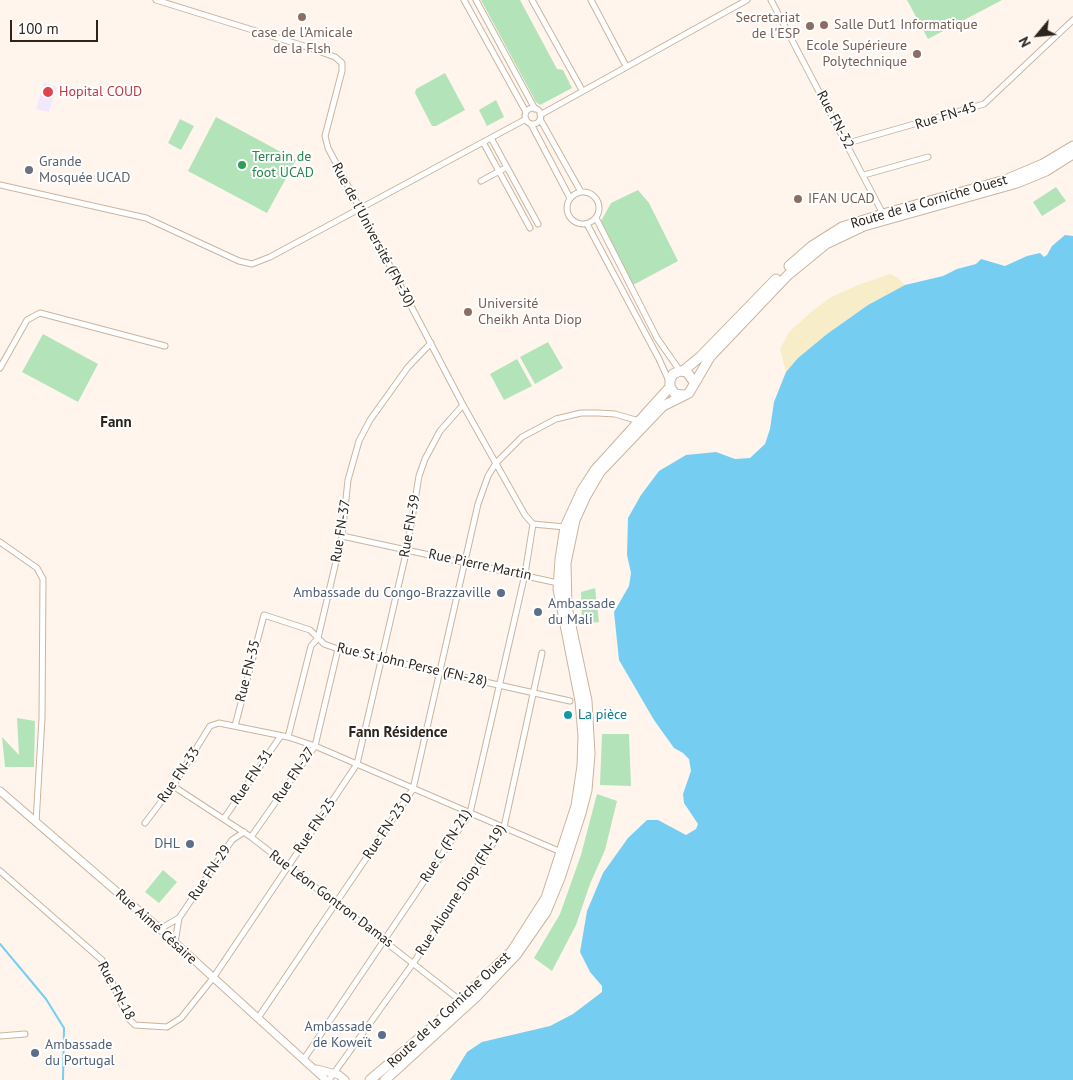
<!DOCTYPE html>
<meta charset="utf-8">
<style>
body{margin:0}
#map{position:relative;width:1073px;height:1080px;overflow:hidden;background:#fff5ec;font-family:"PT Sans",sans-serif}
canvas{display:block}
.north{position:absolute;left:1013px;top:10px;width:50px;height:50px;-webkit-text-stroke:4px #fff;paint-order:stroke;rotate:242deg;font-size:14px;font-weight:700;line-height:20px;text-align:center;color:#2d251c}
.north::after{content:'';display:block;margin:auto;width:18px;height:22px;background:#2d251c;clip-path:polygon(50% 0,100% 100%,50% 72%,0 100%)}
.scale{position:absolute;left:10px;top:20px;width:88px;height:22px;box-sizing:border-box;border:2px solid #2d251c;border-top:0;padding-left:6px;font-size:15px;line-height:18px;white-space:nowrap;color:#2d251c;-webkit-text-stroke:4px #fff;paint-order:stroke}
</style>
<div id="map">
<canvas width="1073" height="1080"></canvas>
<div class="north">N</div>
<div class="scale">100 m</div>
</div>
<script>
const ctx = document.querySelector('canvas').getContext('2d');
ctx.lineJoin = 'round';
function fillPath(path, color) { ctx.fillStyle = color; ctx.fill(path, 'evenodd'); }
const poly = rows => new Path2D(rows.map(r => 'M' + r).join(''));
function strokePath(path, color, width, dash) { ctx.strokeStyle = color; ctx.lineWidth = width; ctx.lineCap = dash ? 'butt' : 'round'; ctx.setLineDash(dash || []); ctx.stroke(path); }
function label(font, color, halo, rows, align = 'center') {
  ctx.font = font + ' "PT Sans",sans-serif'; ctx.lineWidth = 4; ctx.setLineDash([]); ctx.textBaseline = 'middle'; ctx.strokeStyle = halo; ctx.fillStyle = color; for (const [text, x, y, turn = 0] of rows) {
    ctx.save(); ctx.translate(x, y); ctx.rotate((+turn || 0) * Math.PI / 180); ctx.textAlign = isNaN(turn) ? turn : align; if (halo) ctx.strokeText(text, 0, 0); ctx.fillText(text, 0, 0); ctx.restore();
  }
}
fillPath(poly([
 [44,82,57,87,49,112,36,109]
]), '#f2e8fd');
fillPath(poly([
 [481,0,520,0,557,69,563,70,572,88,540,105,536,102],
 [907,0,1002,0,928,39],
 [445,73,465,110,436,126,432,126,415,93,416,89],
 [496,100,504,117,487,126,479,110],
 [216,117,296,160,267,213,188,171],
 [180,119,194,126,181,150,168,143],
 [1056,187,1066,201,1042,216,1033,202],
 [638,190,649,203,678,261,633,285,601,221,611,203],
 [43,334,98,364,78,402,22,372],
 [548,342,563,368,535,384,520,357],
 [517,359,532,386,504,400,490,374],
 [595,588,599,622,582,624,581,592],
 [17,718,35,721,34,767,5,767,2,737,19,755],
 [602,734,629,734,631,786,600,785],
 [597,794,617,801,605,850,590,884,576,925,552,971,534,958,560,914,581,855],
 [163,870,177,882,159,903,145,892]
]), '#b2e3b9');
fillPath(poly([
 [890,274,898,278,905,285,868,305,827,334,798,358,786,372,780,349,789,332,811,312,831,297,858,285]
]), '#f7edc8');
fillPath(poly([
 [1065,235,1073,236,1073,1080,450,1080,467,1052,482,1042,550,1026,573,1014,602,992,602,986,590,972,580,952,587,911,603,873,628,838,647,820,658,820,686,835,696,829,698,824,684,803,683,794,691,771,689,759,683,753,674,748,654,720,619,660,614,612,629,586,631,573,627,555,628,518,641,495,659,471,686,455,716,452,735,459,750,458,765,444,770,429,774,402,786,372,798,358,827,334,868,305,905,285,943,276,957,269,976,264,981,259,1005,266,1027,256,1040,253,1044,257,1047,255,1052,246]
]), '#76cdf2');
strokePath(poly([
 [0,944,46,999,64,1028,63,1080]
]), '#76cdf2', 2);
const street = poly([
 [156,0,304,46,335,57,342,63,342,71,325,136,328,148,463,405,525,515,533,524],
 [464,0,526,112],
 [476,0,535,109],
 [532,0,582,90],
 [591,0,626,66],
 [771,0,883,214],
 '525 116a8 8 0 1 1 16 0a8 8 0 1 1-16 0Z',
 [540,115,747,0],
 [540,119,581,192],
 [531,124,570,198],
 [491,138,538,224],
 [483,142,530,228],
 [848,143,984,104,1073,20],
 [864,175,928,157],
 [481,181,507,167],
 [0,185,146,218,239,261,252,264,270,257,526,119],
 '567 208a16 16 0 1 1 32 0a16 16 0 1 1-32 0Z',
 [596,218,657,338,680,371],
 [587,224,659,359,669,381],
 [0,368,27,320,40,313,165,346],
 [533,524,565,527],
 [342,536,558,583],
 [0,542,37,568,43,579,42,718,36,823],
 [235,726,264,615,310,630,324,644,338,649,570,701],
 [288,737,311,646,318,638,342,536,348,480,359,441,370,420,408,367,431,343],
 [173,786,251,837,461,1001],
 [225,817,280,737],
 [145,823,173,786,210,726,219,723,288,737,315,746,561,852],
 [251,837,315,746,338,649],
 [0,871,102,960,128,1018,135,1025,167,1027,181,1018,213,978,357,764,407,549,419,476,425,459,440,431,463,405],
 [160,929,179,918],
 [175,943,179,918,232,840,244,832],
 [258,1018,413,789,478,504,488,476,496,463,522,437,556,419,581,413,598,413,615,414,639,421],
 [0,1036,25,1034],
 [304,1059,470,813,525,574,533,524],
 [329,1080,414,962,504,827,542,653]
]);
const secondary = poly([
 [0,791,160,929,326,1080],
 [317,1069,339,1075,345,1080]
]);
const highway = poly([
 [789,266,812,246,842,227,883,214,1005,180,1043,164,1073,146],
 [683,371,700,357,776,279],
 [683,395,675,394,670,387,670,380,673,374,680,371,687,372,694,382],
 [370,1080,434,1026,512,951,546,898,576,806,582,766,583,736,580,701,558,589,560,559,565,527,582,490,595,470,670,387],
 [385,1080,476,997,516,955,546,912,560,878,581,813,587,790,590,754,587,701,567,607,566,563,575,520,586,496,600,472,663,406,689,393,710,357,788,275,826,244,864,226,1017,183,1046,171,1073,154]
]);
strokePath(street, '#cbb49e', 7);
strokePath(secondary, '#cbb49e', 9);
strokePath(highway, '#cbb49e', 11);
strokePath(street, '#fff', 5);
strokePath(secondary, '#fff', 7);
strokePath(highway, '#fff', 9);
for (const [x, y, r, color] of [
 [302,17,5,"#8d6e63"],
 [824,25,5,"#8d6e63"],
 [810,26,5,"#8d6e63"],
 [917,54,5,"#8d6e63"],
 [48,92,6,"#e0444e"],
 [242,165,5,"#2e9e5b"],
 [29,170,5,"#6b7280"],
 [798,199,5,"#8d6e63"],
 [468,312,5,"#8d6e63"],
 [501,593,5,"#5c6f8a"],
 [538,612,5,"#5c6f8a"],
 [568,715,5,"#0f9aa8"],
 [190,844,5,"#5c6f8a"],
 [382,1035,5,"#5c6f8a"],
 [35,1053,5,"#5c6f8a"]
]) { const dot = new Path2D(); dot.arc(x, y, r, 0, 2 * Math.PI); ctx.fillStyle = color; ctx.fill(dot); strokePath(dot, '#fff', 2); }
label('14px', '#785e54', '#fff', [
 ["Secretariat",800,18,"right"],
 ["de l'ESP",800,34,"right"],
 ["Salle Dut1 Informatique",834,25],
 ["case de l'Amicale",302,33,"center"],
 ["de la Flsh",302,49,"center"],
 ["Ecole Supérieure",907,46,"right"],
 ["Polytechnique",907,62,"right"],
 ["IFAN UCAD",808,199],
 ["Université",478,304],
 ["Cheikh Anta Diop",478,320]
], 'left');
label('14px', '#be3a42', '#fff', [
 ["Hopital COUD",59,92]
], 'left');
label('14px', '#2d251c', '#fff', [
 ["Rue FN-45",946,116,-17],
 ["Rue FN-32",835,120,62],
 ["Route de la Corniche Ouest",929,202,-16],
 ["Rue de l'Université (FN-30)",373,235,62],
 ["Rue FN-39",410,526,-80],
 ["Rue FN-37",341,531,-81],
 ["Rue Pierre Martin",480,565,12],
 ["Rue St John Perse (FN-28)",412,665,13],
 ["Rue FN-35",248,671,-76],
 ["Rue FN-33",179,775,-56],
 ["Rue FN-27",294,775,-56],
 ["Rue FN-31",252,777,-56],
 ["Rue FN-25",315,826,-56],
 ["Rue FN-23 D",388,826,-56],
 ["Rue C (FN-21)",446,846,-58],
 ["Rue FN-29",210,873,-56],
 ["Rue Alioune Diop (FN-19)",461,890,-57],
 ["Rue Léon Gontron Damas",331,899,37],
 ["Rue Aimé Césaire",156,927,42],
 ["Rue FN-18",116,991,62],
 ["Route de la Corniche Ouest",449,1010,-43]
]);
label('14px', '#27864d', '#fff', [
 ["Terrain de",252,157],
 ["foot UCAD",252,173]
], 'left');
label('14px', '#5b616d', '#fff', [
 ["Grande",39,162],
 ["Mosquée UCAD",39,178]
], 'left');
label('14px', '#4e5e75', '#fff', [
 ["Ambassade du Congo-Brazzaville",491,593],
 ["Ambassade",548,604,"left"],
 ["du Mali",548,620,"left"],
 ["DHL",180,844],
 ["Ambassade",372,1027],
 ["de Koweït",372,1043],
 ["Ambassade",45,1045,"left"],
 ["du Portugal",45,1061,"left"]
], 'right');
label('14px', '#0d838f', '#fff', [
 ["La pièce",578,715]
], 'left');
label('bold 15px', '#2d251c', '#fff', [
 ["Fann",116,423],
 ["Fann Résidence",398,733]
]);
</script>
